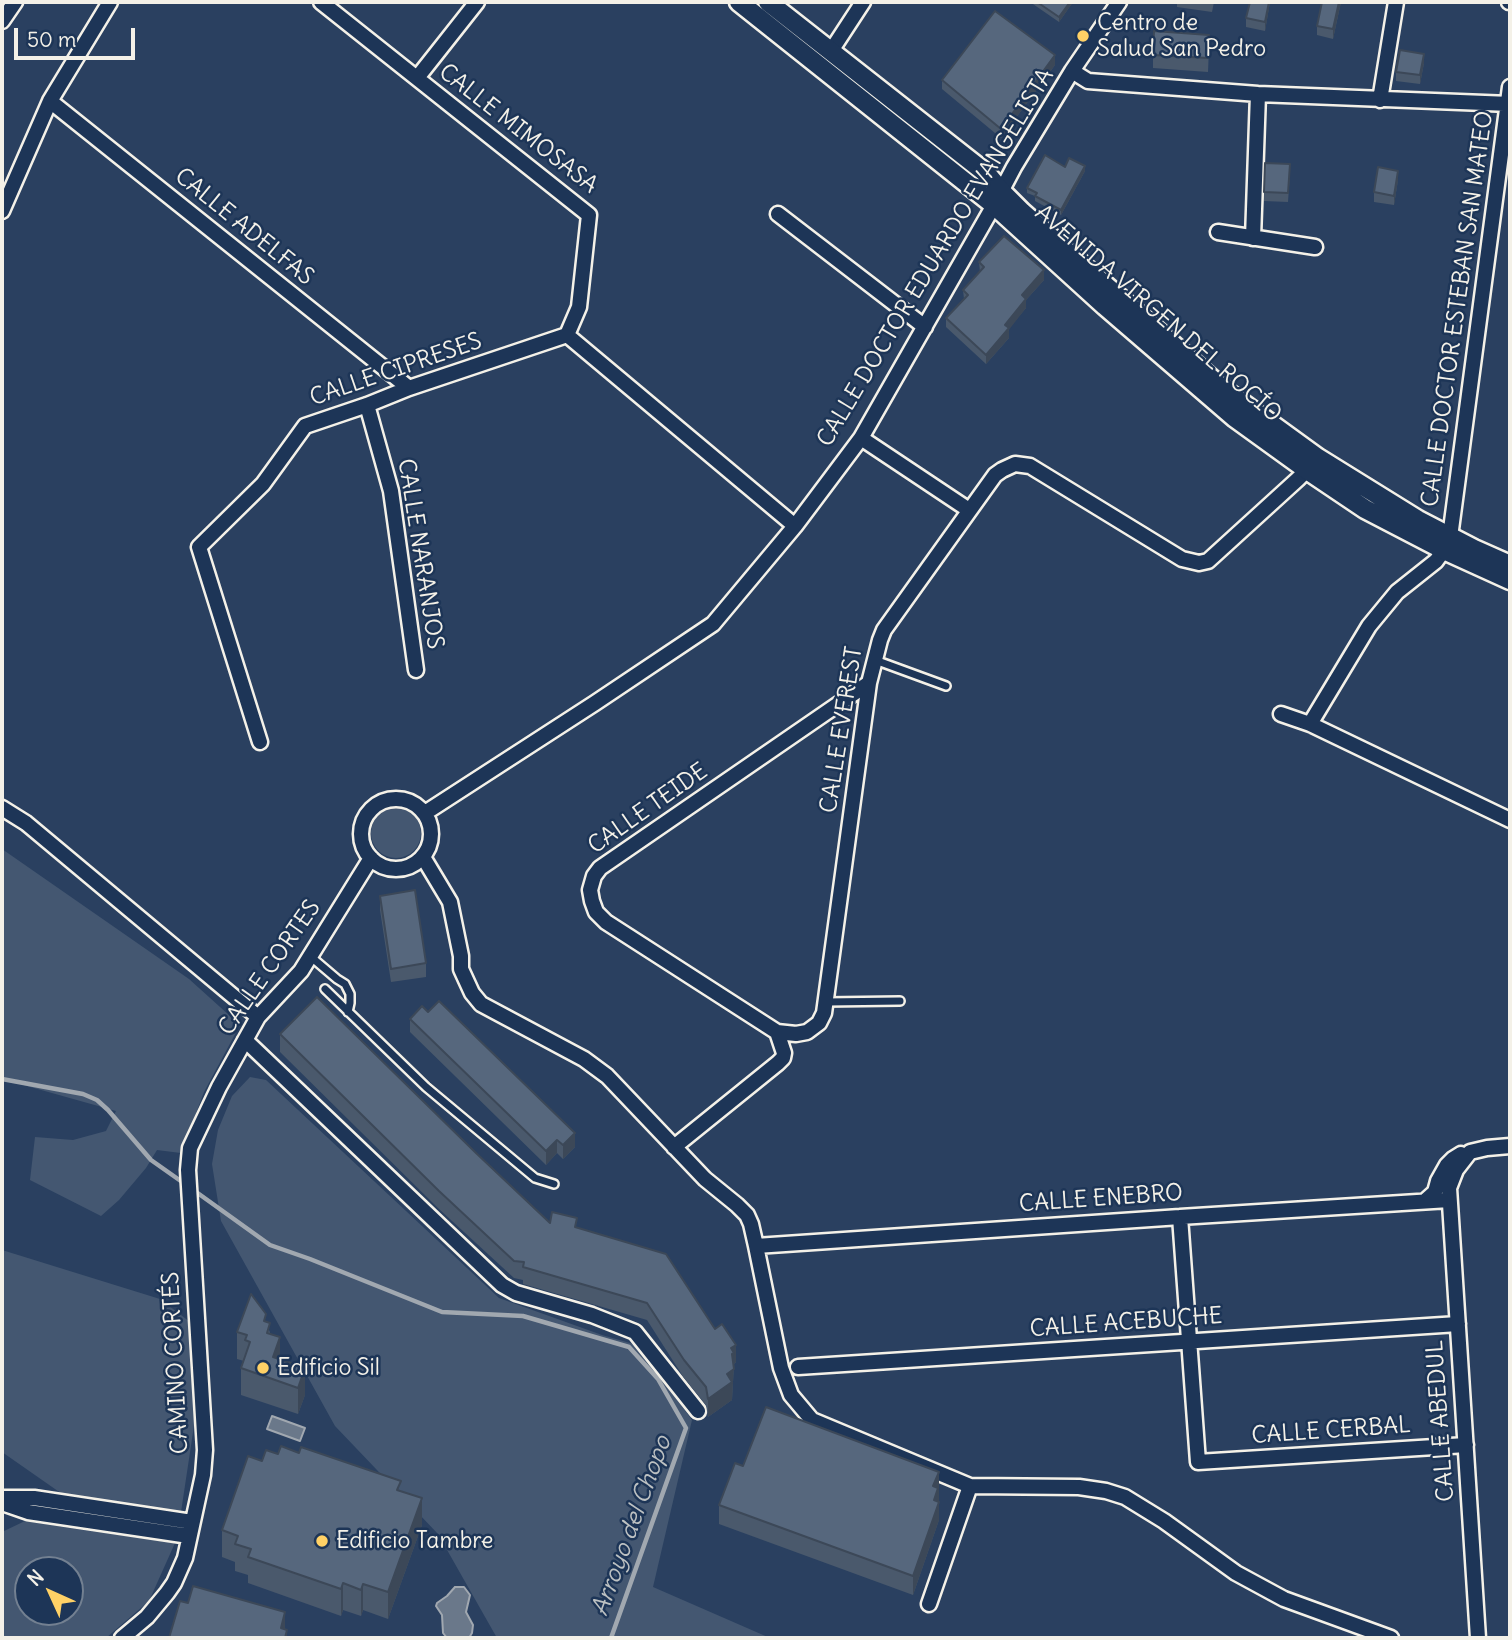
<!DOCTYPE html>
<meta charset="utf-8">
<style>
body{margin:0}
#map{position:relative;width:1512px;height:1640px;overflow:hidden;background:#2a4060;font-family:Delius,sans-serif}
canvas{display:block}
.frame{position:absolute;inset:0;border:4px solid #f4f1e8;pointer-events:none}
.north{position:absolute;left:14px;top:1556px;width:70px;height:70px;box-sizing:border-box;background:#1d3557;border:2px solid #738091;border-radius:50%;rotate:315deg;font-size:19px;font-weight:700;line-height:28px;text-align:center;color:#f4f1e8}
.north::after{content:'';display:block;margin:auto;width:24px;height:32px;background:#ffd166;clip-path:polygon(50% 0,100% 100%,50% 72%,0 100%)}
.scale{position:absolute;left:14px;top:28px;width:121px;height:32px;box-sizing:border-box;border:4px solid #f4f1e8;border-top:0;padding-left:9px;font-size:21px;line-height:24px;white-space:nowrap;color:#f4f1e8;-webkit-text-stroke:5px #1d3557;paint-order:stroke}
</style>
<div id="map">
<canvas width="1512" height="1640"></canvas>
<div class="frame"></div>
<div class="north">N</div>
<div class="scale">50 m</div>
</div>
<script>
const ctx = document.querySelector('canvas').getContext('2d');
ctx.lineJoin = 'round';
function fillPath(path, color) { ctx.fillStyle = color; ctx.fill(path, 'evenodd'); }
const poly = rows => new Path2D(rows.map(r => 'M' + r).join(''));
function strokePath(path, color, width, dash) { ctx.strokeStyle = color; ctx.lineWidth = width; ctx.lineCap = dash ? 'butt' : 'round'; ctx.setLineDash(dash || []); ctx.stroke(path); }
function label(font, color, halo, rows, align = 'center') {
  ctx.font = font + ' Delius,sans-serif'; ctx.lineWidth = 5; ctx.setLineDash([]); ctx.textBaseline = 'middle'; ctx.strokeStyle = halo; ctx.fillStyle = color; for (const [text, x, y, turn = 0] of rows) {
    ctx.save(); ctx.translate(x, y); ctx.rotate((+turn || 0) * Math.PI / 180); ctx.textAlign = isNaN(turn) ? turn : align; if (halo) ctx.strokeText(text, 0, 0); ctx.fillText(text, 0, 0); ctx.restore();
  }
}
fillPath(poly([
 '371 833a25 25 0 1 1 50 0a25 25 0 1 1-50 0Z',
 [2,849,189,979,240,1025,204,1092,181,1153,157,1150,146,1168,119,1200,101,1216,30,1180,35,1137,73,1140,106,1131,116,1111,2,1079],
 [250,1077,266,1080,499,1298,602,1335,637,1345,692,1420,653,1587,770,1638,497,1638,438,1534,335,1426,221,1221,212,1164,218,1130,232,1096],
 [2,1250,160,1299,190,1322,195,1419,181,1512,124,1507,65,1496,2,1452],
 [25,1521,76,1529,175,1543,149,1601,106,1638,2,1638,2,1532],
 [70,1570,70,1612,28,1612,28,1570]
]), '#445771');
const water = poly([
 [272,1416,305,1428,300,1441,267,1429,272,1416],
 [455,1587,464,1587,470,1595,466,1612,473,1625,472,1633,469,1638,447,1638,443,1633,442,1615,436,1606,437,1603,447,1596,455,1587]
]);
fillPath(water, '#6a788a');
strokePath(water, '#a1a8b0', 2);
strokePath(poly([
 [2,1079,83,1094,97,1100,108,1110,151,1160,185,1184],
 [192,1189,270,1245,310,1259,442,1312,523,1316,629,1347,658,1379,686,1428,611,1638]
]), '#a1a8b0', 4.5);
const service = poly([
 [875,660,946,686],
 [310,956,337,979,345,984,350,994,350,1003,348,1012],
 [325,989,426,1087,535,1178,554,1184],
 [826,1002,900,1001]
]);
const minor = poly([
 [321,2,589,215,579,307,567,335],
 [1509,2,1510,2],
 [2,21,15,2],
 [831,51,863,2],
 [1072,71,1088,81,1258,94,1510,104],
 [417,78,477,2],
 [1380,100,1396,2],
 [50,101,409,388],
 [2,211,50,101,110,2],
 [778,214,925,327],
 [1218,232,1315,247],
 [1253,238,1258,94],
 [367,405,391,491,416,670],
 [861,438,969,510],
 [869,683,600,868,594,876,590,890,592,901,596,912,606,922,777,1032,796,1034,807,1032,819,1023,824,1013,869,683,880,640,884,630,995,475,1002,470,1015,464,1030,466,1182,559,1199,563,1208,561,1298,479,1307,470],
 [1281,714,1310,724,1510,820],
 [1310,724,1369,626,1397,592,1436,561,1444,550,1450,537,1510,87],
 [260,742,199,547,263,484,305,426,367,405,409,388,567,335,795,526],
 '361 834a35 35 0 1 1 70 0a35 35 0 1 1-70 0Z',
 [2,808,26,823,258,1017],
 [425,813,595,703,713,624,795,526,861,438,994,205,1014,167,1072,71,1119,2],
 [423,857,450,902,461,956,461,969,472,993,481,1004,584,1059,607,1076,705,1179,737,1205,747,1215,751,1224,756,1246,781,1368,791,1395,812,1420,970,1486,1079,1487,1106,1491,1125,1497,1164,1521,1236,1573,1284,1599,1391,1638],
 [245,1040,502,1285,516,1293,592,1315,635,1332,698,1411],
 [674,1147,778,1063,783,1058,784,1053,777,1032],
 [1425,1201,1435,1192,1438,1181,1447,1165,1453,1159,1461,1154],
 [1180,1217,1198,1462,1466,1445],
 [756,1246,1180,1217,1449,1200],
 [798,1367,1458,1324],
 [2,1498,34,1498,192,1522],
 [2,1503,28,1512,189,1536],
 [929,1604,970,1486],
 [122,1638,147,1617,167,1593,174,1583,185,1558,203,1475,205,1450,188,1170,190,1148,219,1087,258,1017,301,971,371,858],
 [1478,1638,1449,1188,1456,1170,1470,1152,1487,1148,1510,1146]
]);
const tertiary = poly([
 [739,2,994,205,1105,306,1235,418,1307,470,1365,509,1444,550,1510,580],
 [768,2,987,174,1002,192,1022,212,1223,389,1318,458,1418,520,1474,549,1510,565]
]);
strokePath(service, '#f4f1e8', 12);
strokePath(minor, '#f4f1e8', 19);
strokePath(tertiary, '#f4f1e8', 23);
strokePath(service, '#1d3557', 7);
strokePath(minor, '#1d3557', 14);
strokePath(tertiary, '#1d3557', 18);
fillPath(poly([
 [1030,2,1073,2,1059,22],
 [1177,2,1214,2,1212,12,1177,7],
 [1250,2,1270,2,1265,31,1246,27,1246,18],
 [1341,2,1333,39,1317,35,1317,26],
 [1209,48,1208,72,1153,68,1153,55],
 [1424,63,1420,84,1396,81,1396,72],
 [1055,65,1001,138,942,89,942,80],
 [1265,163,1290,173,1288,202,1264,201],
 [1065,167,1085,171,1061,215,1035,201,1035,196,1027,193,1027,188],
 [1398,180,1394,205,1374,202,1374,192],
 [979,262,1044,280,1026,300,1026,308,1009,328,1009,338,986,364,946,327,946,318,964,299,963,290,980,272],
 [380,896,426,963,426,977,391,982,380,910],
 [410,1019,575,1147,563,1159,557,1153,546,1165,410,1032],
 [280,1034,476,1153,550,1223,577,1228,736,1362,734,1364,732,1400,708,1417,706,1405,684,1378,647,1320,523,1284,523,1280,514,1278,439,1209,280,1052],
 [266,1322,280,1359,305,1395,298,1414,241,1395,241,1368,244,1361,237,1359,237,1332],
 [262,1461,401,1491,422,1525,388,1619,363,1610,361,1616,343,1610,341,1616,248,1583,248,1575,235,1571,235,1562,222,1557,222,1530],
 [743,1466,939,1490,939,1520,913,1595,719,1524,719,1505]
]), '#4a596c');
fillPath(poly([
 [1070,2,1073,2,1059,22,1059,17],
 [1269,2,1270,2,1265,31,1265,22],
 [1339,2,1341,2,1333,39,1333,29],
 [1424,54,1424,63,1420,84,1420,75],
 [1055,55,1055,65,1001,138,1001,129],
 [1085,166,1085,171,1061,215,1061,210],
 [1398,171,1398,180,1394,205,1394,196],
 [1044,270,1044,280,1026,300,1026,308,1008,331,1009,328,1009,338,986,364,986,355,1022,295],
 [575,1133,575,1147,563,1159,563,1145],
 [557,1140,557,1153,546,1165,546,1151],
 [280,1337,280,1364,273,1357],
 [736,1345,736,1362,734,1364,732,1400,708,1417,708,1399,727,1374,731,1348],
 [305,1368,305,1395,298,1414,298,1388],
 [939,1472,939,1520,913,1595,913,1576,933,1486],
 [422,1498,422,1525,388,1619,388,1592],
 [343,1583,343,1610,341,1616,341,1589],
 [363,1584,363,1610,361,1616,361,1590],
 [285,1612,285,1635,287,1630,287,1638,281,1638,281,1628]
]), '#3c4858');
const building = poly([
 [1037,2,1070,2,1059,17,1037,2],
 [1250,2,1269,2,1265,22,1246,18,1250,2],
 [1322,2,1339,2,1333,29,1317,26,1322,2],
 [995,11,1055,55,1001,129,942,80,995,11],
 [1154,31,1209,35,1208,58,1153,55,1154,31],
 [1400,50,1424,54,1420,75,1396,72,1400,50],
 [1045,155,1065,167,1069,158,1085,166,1061,210,1035,196,1037,193,1027,188,1045,155],
 [1265,163,1290,164,1288,193,1264,192,1265,163],
 [1378,167,1398,171,1394,196,1374,192,1378,167],
 [1004,236,1044,270,1022,295,1026,299,1005,325,1009,328,986,355,946,318,968,295,963,290,984,267,979,262,1004,236],
 [415,890,426,963,391,969,380,896,415,890],
 [317,997,476,1153,550,1223,552,1212,577,1218,575,1227,666,1254,715,1329,722,1324,736,1345,731,1348,734,1353,732,1354,734,1369,727,1374,732,1382,708,1399,706,1387,684,1360,647,1303,523,1267,524,1262,514,1261,439,1191,280,1034,317,997],
 [439,1001,575,1133,563,1145,557,1140,546,1151,410,1019,422,1006,428,1012,439,1001],
 [251,1294,266,1314,264,1321,270,1323,267,1333,280,1337,273,1357,305,1368,298,1388,241,1368,250,1342,245,1340,247,1335,237,1332,251,1294],
 [766,1407,939,1472,933,1486,938,1488,934,1500,939,1502,913,1576,719,1505,735,1463,743,1466,766,1407],
 [281,1446,299,1453,301,1447,401,1481,397,1490,422,1498,388,1592,363,1584,361,1590,343,1583,341,1589,248,1557,251,1549,235,1544,238,1536,222,1530,248,1456,262,1461,266,1450,278,1454,281,1446],
 [193,1586,285,1612,281,1628,287,1630,285,1638,169,1638,180,1601,188,1603,193,1586]
]);
fillPath(building, '#56677d');
strokePath(building, '#3c4858', 2);
for (const [x, y, r, color] of [
 [1083,36,7,"#ffd166"],
 [263,1368,7,"#ffd166"],
 [322,1541,7,"#ffd166"]
]) { const dot = new Path2D(); dot.arc(x, y, r, 0, 2 * Math.PI); ctx.fillStyle = color; ctx.fill(dot); strokePath(dot, '#1d3557', 2.5); }
label('23px', '#f4f1e8', '#1d3557', [
 ["Centro de",1097,23],
 ["Salud San Pedro",1097,49],
 ["Edificio Sil",277,1368],
 ["Edificio Tambre",336,1541]
], 'left');
label('23px', '#f4f1e8', '#1d3557', [
 ["CALLE MIMOSASA",518,129,38],
 ["CALLE ADELFAS",244,227,39],
 ["CALLE DOCTOR EDUARDO EVANGELISTA",936,258,-59],
 ["CALLE DOCTOR ESTEBAN SAN MATEO",1458,309,-82],
 ["AVENIDA VIRGEN DEL ROCÍO",1158,314,41],
 ["CALLE CIPRESES",396,370,-19],
 ["CALLE NARANJOS",420,554,81],
 ["CALLE EVEREST",842,730,-81],
 ["CALLE TEIDE",648,809,-35],
 ["CALLE CORTES",270,968,-55],
 ["CALLE ENEBRO",1101,1199,-4],
 ["CALLE ACEBUCHE",1126,1323,-4],
 ["CAMINO CORTÉS",176,1363,-93],
 ["CALLE ABEDUL",1441,1421,-94],
 ["CALLE CERBAL",1331,1431,-4]
]);
label('italic 24px', '#bdc1c2', '#1d3557', [
 ["Arroyo del Chopo",632,1526,-70]
]);
</script>
